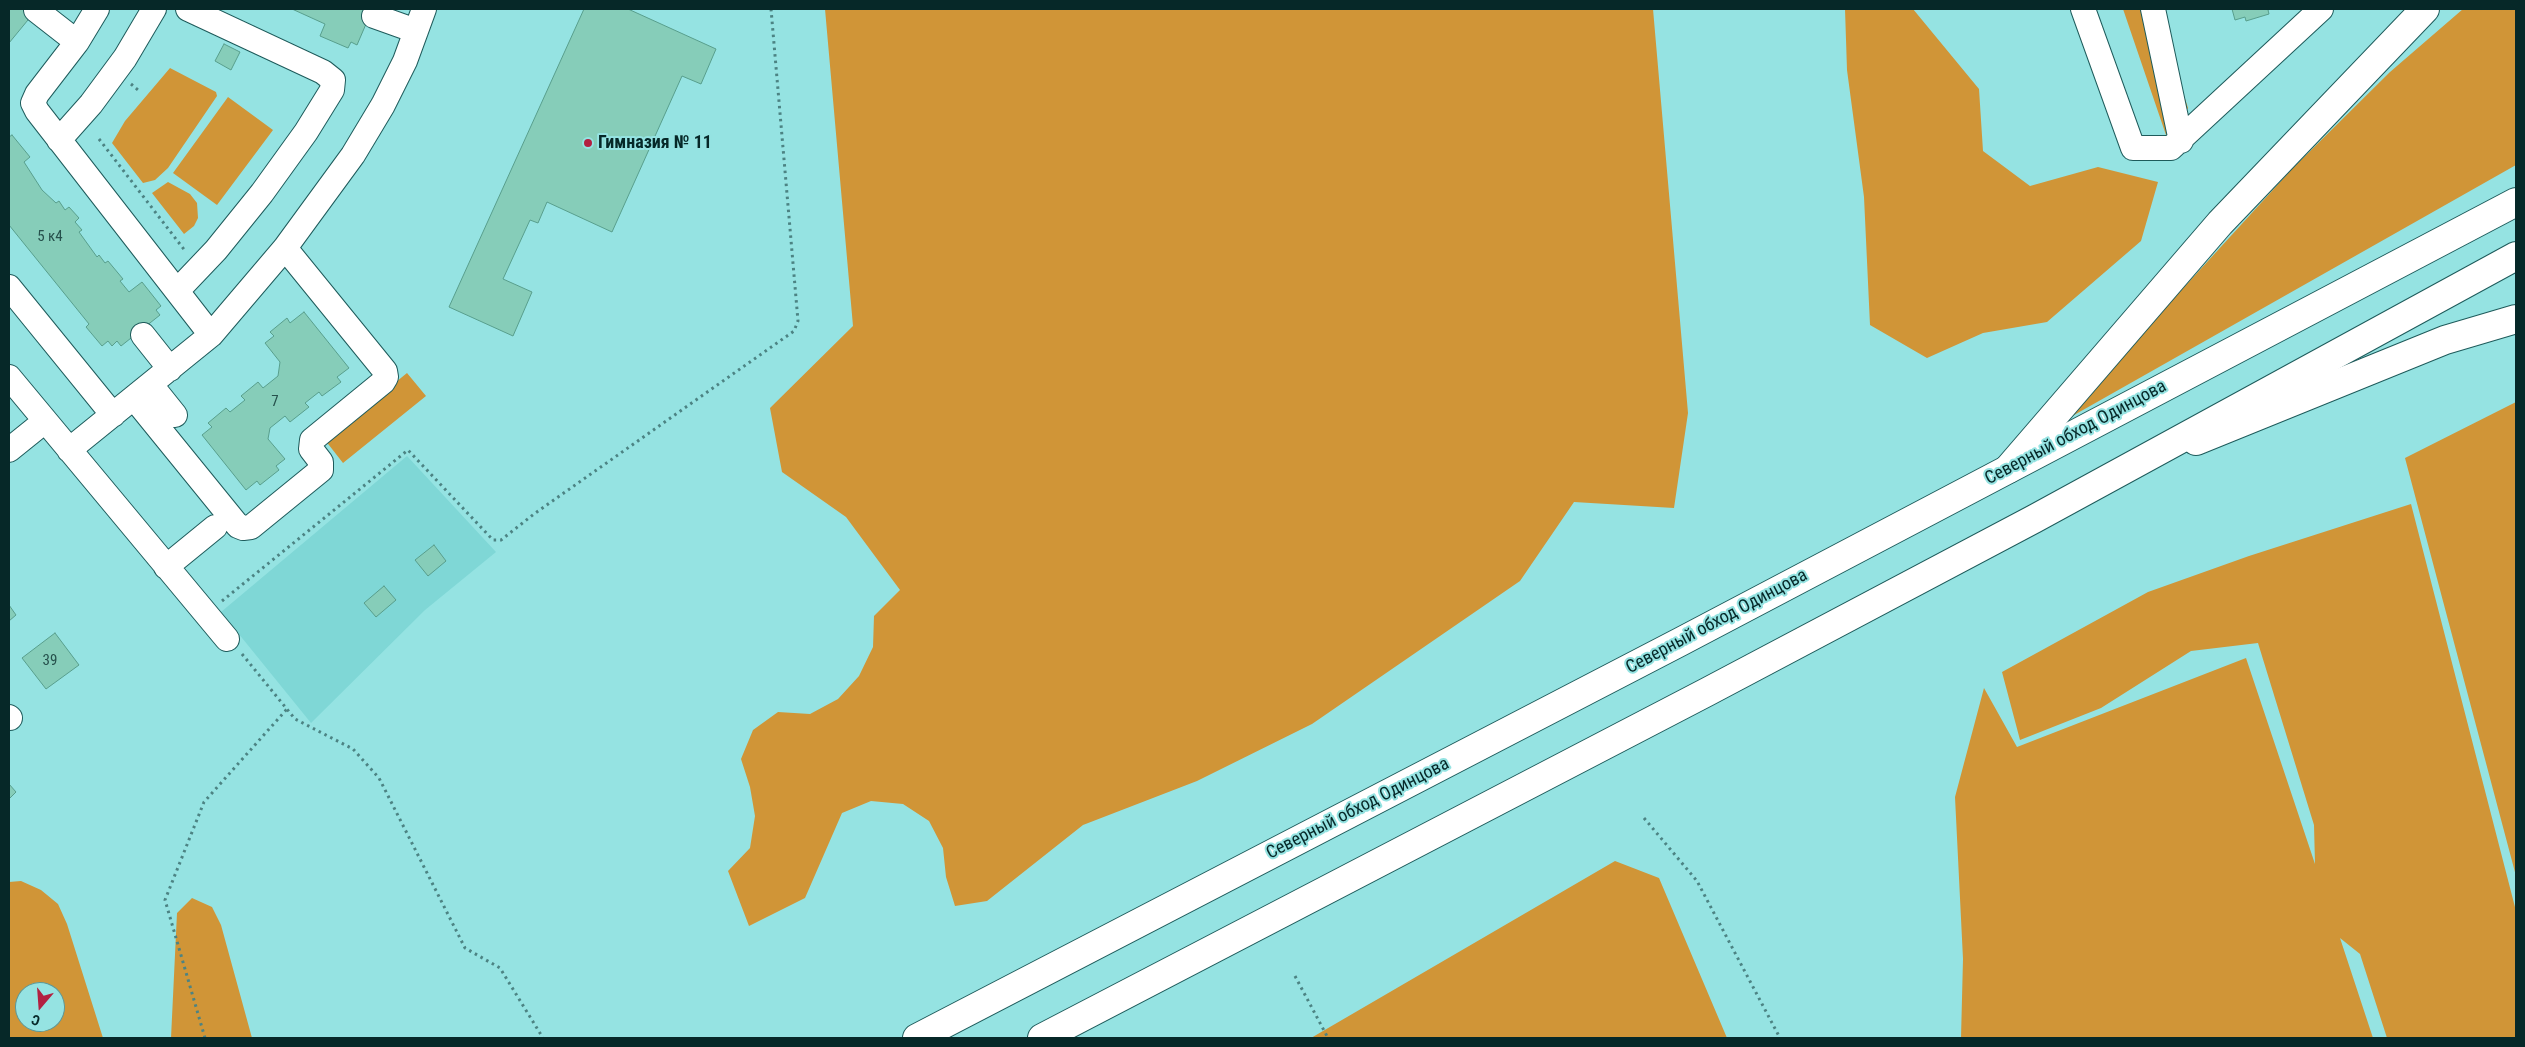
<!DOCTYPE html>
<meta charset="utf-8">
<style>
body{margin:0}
#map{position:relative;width:2525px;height:1047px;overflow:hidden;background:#95e3e2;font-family:"Roboto Condensed",sans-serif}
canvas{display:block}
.frame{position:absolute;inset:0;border:10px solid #062828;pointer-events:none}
.north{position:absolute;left:15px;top:982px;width:50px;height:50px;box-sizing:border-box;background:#95e3e2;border:1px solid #5c9898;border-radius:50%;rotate:198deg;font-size:14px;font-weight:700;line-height:20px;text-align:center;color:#062828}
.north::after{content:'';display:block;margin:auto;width:18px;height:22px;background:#b22041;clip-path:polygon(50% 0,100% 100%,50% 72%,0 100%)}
</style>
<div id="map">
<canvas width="2525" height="1047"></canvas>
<div class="frame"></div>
<div class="north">С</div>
</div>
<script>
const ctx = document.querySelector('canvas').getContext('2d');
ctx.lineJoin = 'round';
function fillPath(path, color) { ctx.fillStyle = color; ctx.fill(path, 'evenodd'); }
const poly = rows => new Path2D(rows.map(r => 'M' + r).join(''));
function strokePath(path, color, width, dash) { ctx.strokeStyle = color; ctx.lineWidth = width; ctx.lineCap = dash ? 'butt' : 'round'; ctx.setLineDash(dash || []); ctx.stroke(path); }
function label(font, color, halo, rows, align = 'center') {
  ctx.font = font + ' "Roboto Condensed",sans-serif'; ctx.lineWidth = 4; ctx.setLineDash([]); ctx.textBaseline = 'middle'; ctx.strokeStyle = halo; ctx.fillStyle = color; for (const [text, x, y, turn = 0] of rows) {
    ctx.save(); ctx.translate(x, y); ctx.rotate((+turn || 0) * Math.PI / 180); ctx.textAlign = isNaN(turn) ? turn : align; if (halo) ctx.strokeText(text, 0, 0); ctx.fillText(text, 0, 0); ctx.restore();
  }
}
fillPath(poly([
 [407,456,496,552,425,610,311,723,221,612]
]), '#7fd7d6');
fillPath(poly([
 [825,9,1653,9,1688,413,1674,508,1574,502,1520,581,1312,724,1197,781,1083,825,987,901,955,906,946,877,943,848,929,821,903,804,871,801,842,813,805,898,749,926,728,871,750,848,755,816,750,787,741,759,753,730,778,712,810,714,838,699,859,676,873,647,874,616,900,590,846,517,782,472,770,408,853,326],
 [1845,9,1913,9,1979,89,1983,151,2030,186,2098,167,2158,182,2141,241,2047,322,1983,333,1927,358,1870,325,1864,197,1847,70],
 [2123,9,2156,9,2188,108,2176,128,2166,135],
 [2463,9,2516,9,2516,165,2060,423,2292,169,2390,72],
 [170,68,216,92,217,96,168,168,155,180,143,183,112,143,125,121],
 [228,97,273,130,217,205,173,173],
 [168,182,190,194,197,203,198,218,194,226,184,234,152,193],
 [407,373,426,396,343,463,325,440],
 [2516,402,2516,876,2405,458],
 [2411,504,2516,911,2516,1038,2387,1038,2360,954,2340,938,2373,1038,1961,1038,1963,959,1955,797,1984,688,2017,747,2246,658,2315,864,2314,825,2258,643,2191,651,2101,708,2020,740,2002,672,2148,592,2249,556],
 [1615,861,1659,878,1727,1038,1311,1038],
 [21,881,41,890,58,904,67,924,103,1038,9,1038,9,882],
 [25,992,55,992,55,1022,25,1022],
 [192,898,212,907,221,925,252,1038,171,1038,177,913]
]), '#d09537');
const building = poly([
 [9,9,37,9,9,43,9,9],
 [292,9,378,9,366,24,357,45,351,42,348,48,320,36,325,24,292,9],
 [584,9,628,9,716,49,701,84,682,76,612,232,547,202,538,223,530,220,503,279,532,292,513,336,449,307,584,9],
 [2232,9,2271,9,2268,10,2269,14,2246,21,2245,17,2235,20,2232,9],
 [224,44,240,52,231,70,215,61,224,44],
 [12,135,30,157,24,162,42,190,56,203,59,201,65,210,69,207,79,218,75,222,82,230,79,232,97,257,99,255,105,263,108,261,123,279,120,281,129,292,142,282,161,306,156,310,160,315,121,346,117,341,112,346,108,341,102,346,86,327,89,324,9,225,9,137,12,135],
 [304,312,349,368,337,377,341,382,322,396,319,392,305,403,309,407,290,422,285,416,270,428,268,439,285,459,276,466,279,470,260,485,257,481,246,490,202,435,212,427,208,423,226,408,230,412,245,400,241,396,258,382,263,388,278,376,280,362,265,343,274,336,270,332,287,318,290,323,304,312],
 [434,545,446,561,428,576,415,560,434,545],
 [384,586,396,600,376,617,364,603,384,586],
 [9,605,16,615,9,621,9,605],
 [55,633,79,665,46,689,22,658,55,633],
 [9,784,16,792,9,799,9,784]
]);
fillPath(building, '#86cdb9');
strokePath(building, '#589e8c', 1);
const minor = poly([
 [2083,9,2133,148,2171,148,2321,9],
 [2153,9,2181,141],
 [36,10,77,42,37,94,33,103,37,111,211,335],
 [374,16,416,31],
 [77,42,97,9],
 [59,140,91,104,125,58,154,9],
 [9,287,113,415],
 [177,291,216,250,262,193,306,132,332,90,333,80,323,72,188,9],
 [143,335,170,369],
 [9,377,227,639],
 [151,385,175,415],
 [134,398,238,526,243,528,251,527,321,470,321,462,311,449,312,440,383,382,386,377,385,371,285,248],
 [9,450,45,421],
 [69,450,211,335,285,248,353,155,383,105,405,61,424,9],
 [166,567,215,527],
 [9,717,10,718]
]);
const major = poly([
 [2196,441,2445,340,2516,319],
 [2008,469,2220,223,2425,9]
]);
const highway = poly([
 [917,1038,1680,642,2516,202],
 [1042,1038,1707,692,2034,519,2516,256]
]);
strokePath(minor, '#1e5b5b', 26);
strokePath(major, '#1e5b5b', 30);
strokePath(highway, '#1e5b5b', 30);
strokePath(poly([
 [131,84,138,90],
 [99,139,186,252],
 [222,601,408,450,493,540,501,540,534,514,794,331,798,321,771,9],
 [242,654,295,719,353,749,379,778,465,948,500,968,543,1038],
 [1644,818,1697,881,1780,1038],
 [1295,976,1328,1038],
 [205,1038,165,900,204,802,287,709]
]), '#4c8383', 3, [2.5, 4]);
strokePath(minor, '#fff', 24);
strokePath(major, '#fff', 28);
strokePath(highway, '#fff', 28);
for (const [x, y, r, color] of [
 [588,143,5,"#b22041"]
]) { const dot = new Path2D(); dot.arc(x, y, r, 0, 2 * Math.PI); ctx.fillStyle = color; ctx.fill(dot); strokePath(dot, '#95e3e2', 2); }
label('15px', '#26514c', null, [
 ["5 к4",50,237],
 ["7",275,402],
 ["39",50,661]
]);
label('bold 18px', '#062828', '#95e3e2', [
 ["Гимназия № 11",598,143]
], 'left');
label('18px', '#062828', '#95e3e2', [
 ["Северный обход Одинцова",2076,433,-28],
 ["Северный обход Одинцова",1717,622,-28],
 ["Северный обход Одинцова",1358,809,-27]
]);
</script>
